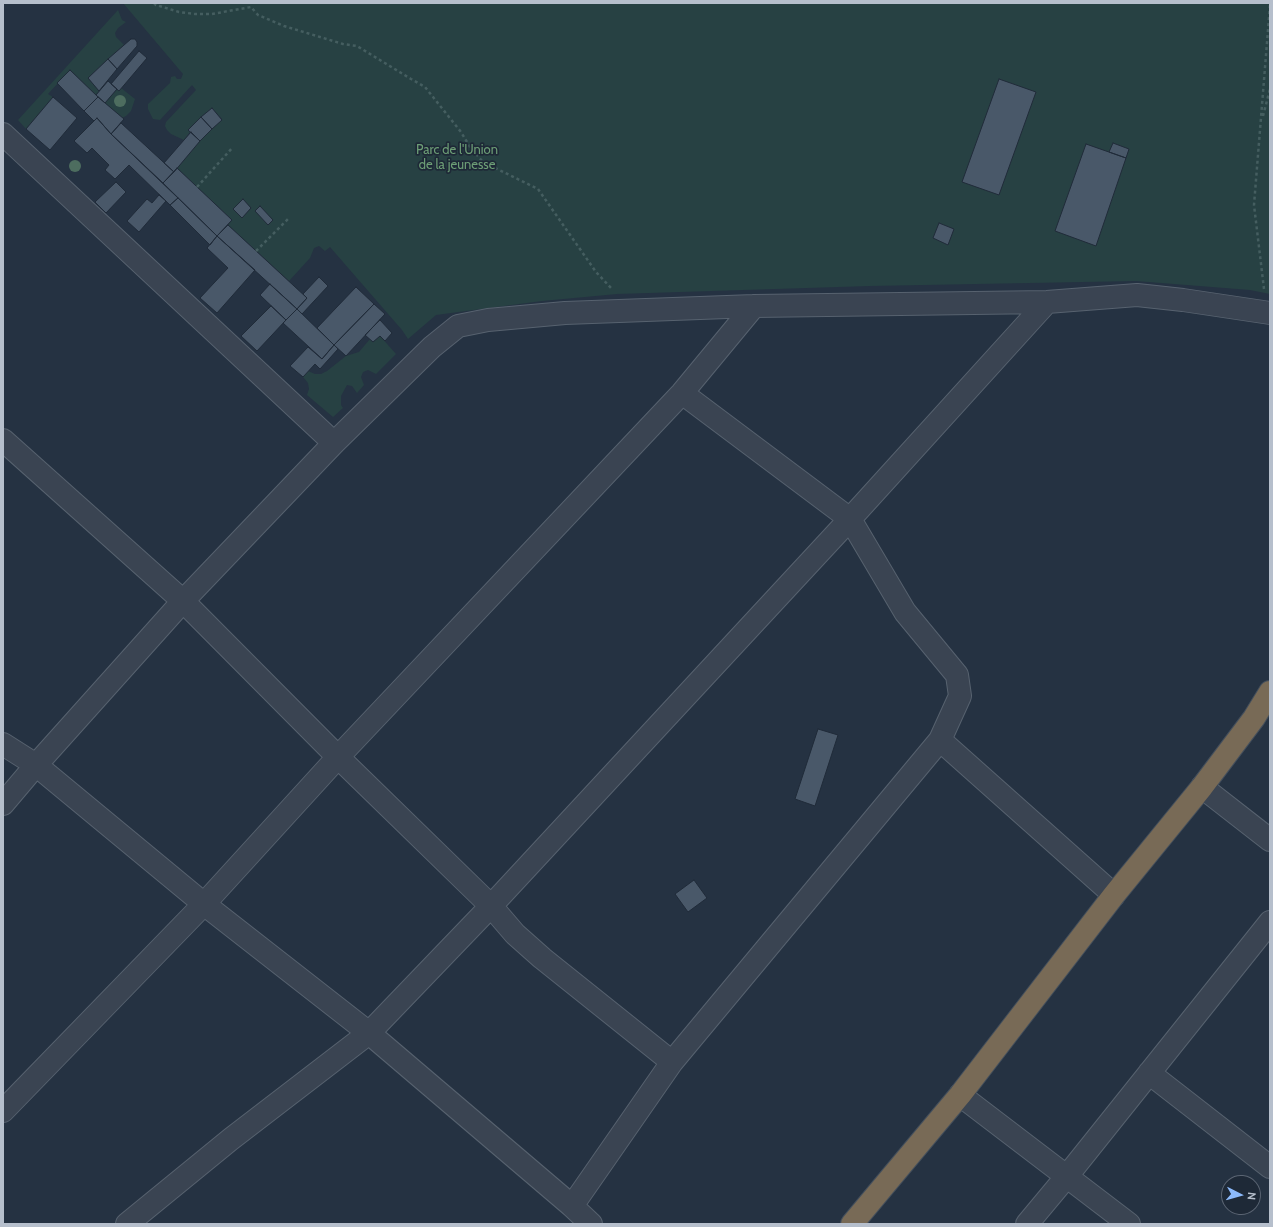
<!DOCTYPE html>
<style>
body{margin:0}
#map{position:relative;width:1273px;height:1227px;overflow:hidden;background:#253242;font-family:Cabin,sans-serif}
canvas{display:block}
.frame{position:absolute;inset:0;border:4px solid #b6bfcc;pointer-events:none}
.north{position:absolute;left:1221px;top:1175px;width:40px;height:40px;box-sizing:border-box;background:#1e2937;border:1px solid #5b6573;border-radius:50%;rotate:96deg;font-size:11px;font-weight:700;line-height:16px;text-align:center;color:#b6bfcc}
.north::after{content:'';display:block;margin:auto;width:14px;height:18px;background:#8cbafc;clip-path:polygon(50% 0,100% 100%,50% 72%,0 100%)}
</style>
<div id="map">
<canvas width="1273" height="1227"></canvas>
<div class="frame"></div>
<div class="north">N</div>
</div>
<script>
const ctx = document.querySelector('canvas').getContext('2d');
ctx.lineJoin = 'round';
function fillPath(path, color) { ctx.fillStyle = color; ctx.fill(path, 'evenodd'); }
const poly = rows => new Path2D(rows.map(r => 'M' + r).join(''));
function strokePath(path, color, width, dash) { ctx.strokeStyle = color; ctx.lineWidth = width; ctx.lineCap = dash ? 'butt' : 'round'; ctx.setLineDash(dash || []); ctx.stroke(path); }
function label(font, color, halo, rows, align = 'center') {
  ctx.font = font + ' Cabin,sans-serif'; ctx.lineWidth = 3.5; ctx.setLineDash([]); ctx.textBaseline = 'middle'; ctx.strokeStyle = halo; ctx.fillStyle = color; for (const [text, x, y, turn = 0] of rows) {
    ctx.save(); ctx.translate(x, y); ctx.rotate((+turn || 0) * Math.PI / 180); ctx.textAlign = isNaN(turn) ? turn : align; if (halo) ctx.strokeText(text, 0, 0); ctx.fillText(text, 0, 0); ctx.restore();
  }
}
fillPath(poly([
 [123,3,1270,3,1270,294,1250,290,1136,281,870,286,617,294,542,301,436,315,408,339,402,330,330,247,325,251,319,246,314,248,310,258,289,281,228,225,232,220,177,168,200,141,222,119,212,108,201,117,184,140,171,134,167,130,165,126,166,122,196,90,192,85,160,120,153,119,148,109,148,104,170,83,171,77,175,76,177,79,181,79,183,74],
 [243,199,251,208,242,218,233,209],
 [118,10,122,20,126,22,118,28,115,33,116,37,124,45,88,78,99,91,96,95,70,70,48,94,53,97,26,129,18,120],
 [121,88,135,99,131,111,126,116,122,118,105,103,117,89],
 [380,336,396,354,376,374,368,370,363,372,361,377,364,385,357,393,352,386,347,385,341,396,341,405,343,408,333,417,307,395,309,389,308,383,303,377,308,371,315,374,321,374,327,371,346,356,359,352,370,339,373,342]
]), '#274143');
const building = poly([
 [131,39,135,39,137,42,137,46,117,69,108,59,131,39],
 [139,51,147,58,119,91,111,84,139,51],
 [108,59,117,69,99,91,88,78,108,59],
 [70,70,98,97,84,111,57,83,70,70],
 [999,79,1036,92,999,195,962,182,999,79],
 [108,81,117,89,105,103,96,95,108,81],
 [53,97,77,118,50,150,26,129,53,97],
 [98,97,124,119,111,134,97,118,94,121,84,111,98,97],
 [212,108,222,120,212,129,201,117,212,108],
 [201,117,212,129,200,141,188,130,201,117],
 [97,118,111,134,178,198,170,205,129,165,115,179,105,170,109,165,92,148,87,153,74,141,97,118],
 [121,123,174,172,163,183,111,134,121,123],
 [191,132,200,141,174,172,164,163,191,132],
 [1113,143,1129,149,1126,158,1109,152,1113,143],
 [1086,144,1126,158,1096,246,1055,231,1086,144],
 [177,168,232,220,217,236,163,183,177,168],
 [116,182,126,192,106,213,95,202,116,182],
 [159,195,166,201,139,232,127,221,147,199,152,203,159,195],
 [178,198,217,236,210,245,170,205,178,198],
 [243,199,251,208,242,218,233,209,243,199],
 [260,206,273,220,268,225,255,211,260,206],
 [939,223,954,229,948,245,933,238,939,223],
 [228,225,307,298,297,309,217,236,228,225],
 [217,236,255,270,217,313,200,298,228,268,207,248,217,236],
 [319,277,328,286,302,314,297,309,307,298,303,294,319,277],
 [270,284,297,309,286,320,260,295,270,284],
 [356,287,374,304,334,345,317,328,356,287],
 [374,304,385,314,346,356,334,345,374,304],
 [271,306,286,320,257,351,241,336,271,306],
 [297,309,334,345,322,359,283,323,297,309],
 [380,320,392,333,385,341,380,336,373,342,365,335,380,320],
 [334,345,338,349,320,369,315,364,303,377,290,366,308,347,322,359,334,345],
 [818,729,838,735,815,806,795,799,818,729],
 [694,880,707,898,688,912,675,894,694,880]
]);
fillPath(building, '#495869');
strokePath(building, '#202b39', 1);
const minor = poly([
 [3,134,334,443],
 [3,440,183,601,338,757,491,906,515,934,542,958,672,1062],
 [940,740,1114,895],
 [3,744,36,765,204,904,369,1033,572,1206,591,1224],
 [1202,787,1270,840],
 [3,804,36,765,183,601,334,443,432,347,458,326,488,320,565,313,754,306,1047,302,1137,295,1183,300,1270,313],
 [1149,1073,1270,1167],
 [960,1095,1129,1224],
 [3,1111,204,904,338,757,682,393,754,306],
 [572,1206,672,1062,940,740,960,696,957,675,905,612,850,519,682,393],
 [127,1224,231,1139,369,1033,491,906,850,519,1047,302],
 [1027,1224,1067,1176,1270,922]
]);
const highway = poly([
 [852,1224,960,1095,1114,895,1202,787,1254,718,1270,692]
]);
strokePath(minor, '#57626f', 24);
strokePath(highway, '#444f5c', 24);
strokePath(poly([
 [154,3,156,5,179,12,195,14,212,14,251,7,258,15,284,26,343,44,357,46,411,79,425,87,461,132,470,147,483,162,538,189,596,272,611,288],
 [1263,116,1270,89],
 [197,187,233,147],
 [256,251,288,219],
 [1264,289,1254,205,1270,5]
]), '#455e60', 2.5, [3, 3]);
strokePath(minor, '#3a4452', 22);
strokePath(highway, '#786a56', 22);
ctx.fillStyle = '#4d6d5f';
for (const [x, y] of [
 [120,101],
 [75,166]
]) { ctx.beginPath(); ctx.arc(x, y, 6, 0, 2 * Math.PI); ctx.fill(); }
label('13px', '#6d9e76', '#1e2937', [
 ["Parc de l'Union",457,150],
 ["de la jeunesse",457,165]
]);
</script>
